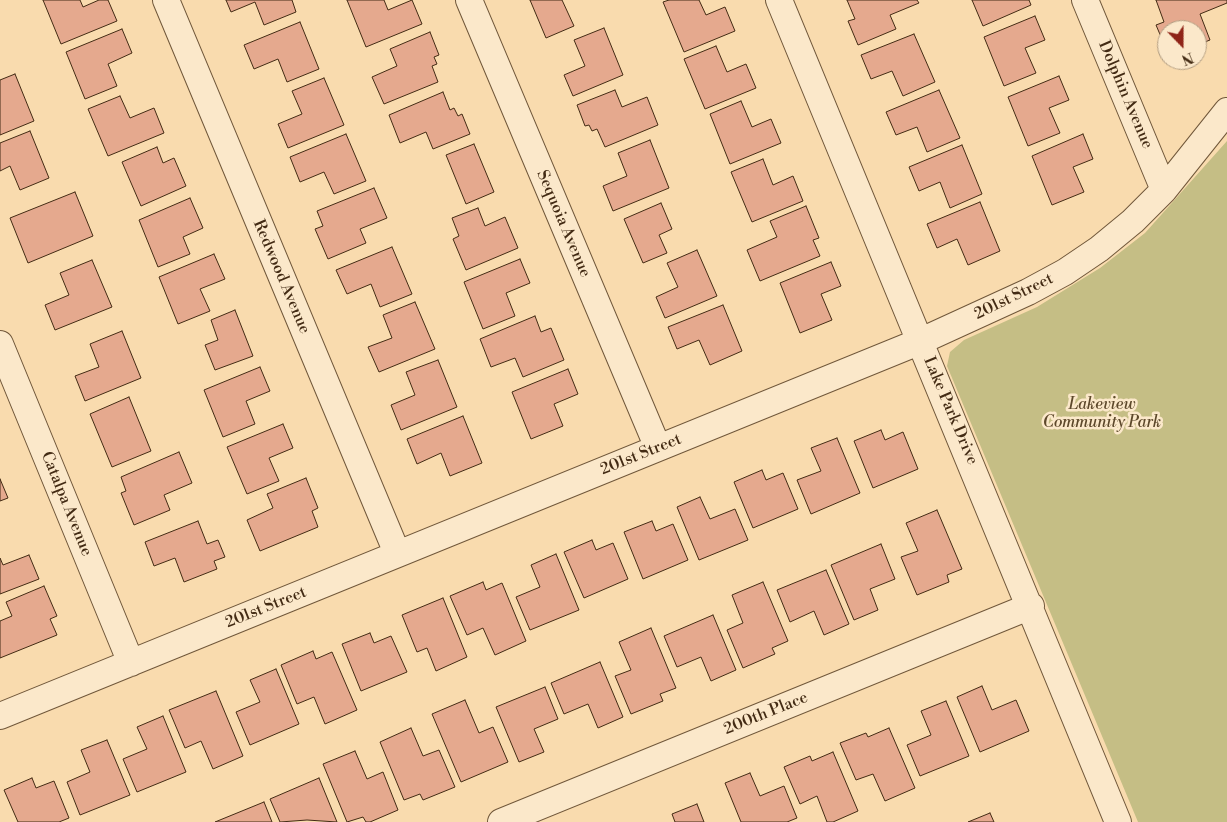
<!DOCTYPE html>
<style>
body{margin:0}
#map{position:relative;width:1227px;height:822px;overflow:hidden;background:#f9dbae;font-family:"Libre Bodoni",serif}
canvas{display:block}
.north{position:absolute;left:1157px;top:20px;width:50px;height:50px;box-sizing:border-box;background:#fbe8ca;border:1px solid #b19c81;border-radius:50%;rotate:158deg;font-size:14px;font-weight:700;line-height:20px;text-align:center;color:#432b14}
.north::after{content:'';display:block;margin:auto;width:18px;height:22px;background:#8f2418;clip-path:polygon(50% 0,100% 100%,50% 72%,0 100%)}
</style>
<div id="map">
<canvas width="1227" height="822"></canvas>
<div class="north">N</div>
</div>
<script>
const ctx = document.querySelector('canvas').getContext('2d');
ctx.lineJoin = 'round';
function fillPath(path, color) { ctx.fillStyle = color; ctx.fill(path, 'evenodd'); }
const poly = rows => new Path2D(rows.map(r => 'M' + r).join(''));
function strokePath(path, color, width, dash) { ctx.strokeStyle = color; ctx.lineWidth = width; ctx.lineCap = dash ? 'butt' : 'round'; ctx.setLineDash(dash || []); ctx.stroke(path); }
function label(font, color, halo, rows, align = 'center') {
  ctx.font = font + ' "Libre Bodoni",serif'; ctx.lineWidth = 5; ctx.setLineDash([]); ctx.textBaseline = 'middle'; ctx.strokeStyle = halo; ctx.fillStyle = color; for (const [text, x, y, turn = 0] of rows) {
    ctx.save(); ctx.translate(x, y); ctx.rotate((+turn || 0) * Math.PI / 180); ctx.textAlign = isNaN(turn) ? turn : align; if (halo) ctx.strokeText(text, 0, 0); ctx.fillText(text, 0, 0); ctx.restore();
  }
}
fillPath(poly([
 [1227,141,1227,822,1138,822,947,366,950,352,964,340,1037,307,1100,268,1145,233]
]), '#c5be85');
const building = poly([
 [43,0,80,0,83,7,99,0,108,0,117,21,61,44,43,0],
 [226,0,292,0,296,12,264,25,255,2,231,12,226,0],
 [347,0,384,0,388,10,412,0,422,24,366,47,347,0],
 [530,0,562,0,574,26,546,38,530,0],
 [669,0,699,0,706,15,725,7,735,31,684,52,663,2,669,0],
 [847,0,917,0,919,3,890,15,896,29,858,45,848,21,855,19,847,0],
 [972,0,1029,0,1031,5,983,26,972,0],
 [1156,0,1227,0,1227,3,1200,14,1210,40,1197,45,1197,30,1167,30,1167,51,1156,25,1164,22,1156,0],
 [1035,16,1045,40,1025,48,1036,73,1004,86,984,37,1035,16],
 [300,22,319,69,287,82,278,59,254,69,244,45,300,22],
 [604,28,623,75,573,96,564,75,585,66,574,40,604,28],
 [122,29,132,53,108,64,117,86,85,99,66,52,122,29],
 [430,32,439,55,434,57,437,64,432,66,438,82,384,104,372,77,397,66,390,49,430,32],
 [914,34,935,82,903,96,892,71,871,79,861,55,914,34],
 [716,46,727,72,746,64,756,88,705,109,684,59,716,46],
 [15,74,34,121,0,135,0,80,15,74],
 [1059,76,1069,100,1049,108,1060,133,1028,146,1008,97,1059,76],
 [324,78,344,125,288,148,278,124,302,114,292,91,324,78],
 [615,90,622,107,647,97,658,125,605,147,597,129,592,131,589,125,585,126,577,105,615,90],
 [939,90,960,138,927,152,917,127,896,135,886,112,939,90],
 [443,92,450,110,454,108,458,116,462,114,470,134,433,149,426,132,400,143,389,115,443,92],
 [120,96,130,118,154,108,164,133,108,156,88,109,120,96],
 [741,101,752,127,771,119,781,143,730,164,710,114,741,101],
 [30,131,49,178,20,190,10,166,0,171,0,143,30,131],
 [346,134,366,181,334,194,324,172,300,182,290,157,346,134],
 [1083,134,1093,159,1073,167,1084,192,1052,205,1032,156,1083,134],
 [650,140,669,188,613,211,603,186,627,176,618,153,650,140],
 [474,144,494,192,466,204,446,155,474,144],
 [962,145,982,194,950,208,940,182,919,191,909,167,962,145],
 [157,147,163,163,174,158,186,186,141,206,122,162,157,147],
 [763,159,773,185,793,176,803,201,752,222,731,172,763,159],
 [374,188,387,218,360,229,366,243,328,259,315,229,323,226,317,211,374,188],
 [75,192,93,236,28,263,10,218,75,192],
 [190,198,203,228,183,237,190,254,158,267,139,220,190,198],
 [980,202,1000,251,968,265,957,239,937,248,927,224,980,202],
 [661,203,672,229,659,235,667,253,643,263,624,219,661,203],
 [806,206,819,238,813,240,820,256,760,281,747,250,777,237,770,221,806,206],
 [478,208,485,226,505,217,518,248,466,270,453,239,459,236,452,218,478,208],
 [392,247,412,294,380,307,371,284,347,294,336,270,392,247],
 [697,250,717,296,665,318,656,297,678,287,667,263,697,250],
 [214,254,225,279,200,289,210,311,178,324,159,277,214,254],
 [520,259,530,283,506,293,515,316,483,329,464,282,520,259],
 [92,260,112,307,55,330,45,305,69,295,60,273,92,260],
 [831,262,841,286,821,294,832,320,800,333,780,283,831,262],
 [415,302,435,349,379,372,368,347,392,338,383,315,415,302],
 [723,305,742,351,710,365,699,340,677,349,668,327,723,305],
 [235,310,253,356,215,370,205,345,218,340,211,320,235,310],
 [535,316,541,332,551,328,564,360,523,377,515,358,491,367,480,339,535,316],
 [122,331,141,378,85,401,75,376,99,367,90,344,122,331],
 [438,360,457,407,401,430,391,405,415,395,406,372,438,360],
 [260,367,270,391,246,401,255,424,223,437,204,390,260,367],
 [568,369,578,394,554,404,563,426,531,439,512,392,568,369],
 [129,397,151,451,112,467,90,414,129,397],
 [463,416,482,463,450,476,441,453,417,464,407,439,463,416],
 [283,424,293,448,269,458,279,481,247,494,227,447,283,424],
 [881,430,885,440,903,432,918,469,873,488,854,441,881,430],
 [837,438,860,493,811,514,797,480,821,471,811,448,837,438],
 [179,452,192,483,164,495,170,510,134,525,121,493,126,491,121,477,179,452],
 [762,470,766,480,783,473,798,509,753,528,734,482,762,470],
 [306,478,318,508,312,511,318,527,260,551,247,520,273,508,267,494,306,478],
 [0,479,8,498,0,501,0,479],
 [700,497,710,519,735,509,748,540,699,560,677,507,700,497],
 [937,510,962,569,947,575,949,582,917,595,901,557,918,551,906,523,937,510],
 [198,521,207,544,218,540,225,557,214,561,217,569,184,582,175,558,154,566,145,542,198,521],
 [652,521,656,531,673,524,688,560,643,579,624,532,652,521],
 [592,540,596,550,613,543,628,579,584,598,564,552,592,540],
 [881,544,895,579,870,589,878,610,854,620,831,565,881,544],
 [556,554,579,610,530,630,516,597,540,587,531,565,556,554],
 [29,555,39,579,0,594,0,558,3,565,29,555],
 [826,570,849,624,824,635,814,611,790,622,777,590,826,570],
 [483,582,486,590,502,583,526,641,495,655,483,628,467,635,450,596,483,582],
 [763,582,788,641,772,648,775,654,743,668,727,630,743,623,732,595,763,582],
 [44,586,57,616,50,619,57,635,0,658,0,621,12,616,6,602,44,586],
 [443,598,467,657,436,671,427,648,417,652,402,615,443,598],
 [713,615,736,670,711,681,701,657,677,667,664,636,713,615],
 [651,628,676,688,660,694,663,701,631,714,615,676,631,670,619,642,651,628],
 [370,633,374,643,391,636,407,672,361,691,342,644,370,633],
 [313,651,316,659,332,652,357,710,325,724,314,697,297,704,281,665,313,651],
 [600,662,623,717,598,728,588,704,564,714,551,683,600,662],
 [276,669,299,724,250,745,236,712,260,702,250,680,276,669],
 [982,686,992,710,1016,700,1029,731,980,752,957,697,982,686],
 [545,687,558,719,534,729,544,752,519,762,496,707,545,687],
 [216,691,243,756,213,769,201,741,185,748,169,710,216,691],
 [465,700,479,733,493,727,508,762,461,782,432,714,465,700],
 [946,701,969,756,920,776,907,745,931,735,921,711,946,701],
 [163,716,186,772,137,792,123,759,147,749,137,727,163,716],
 [411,728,423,756,439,750,455,787,423,800,420,794,404,800,380,742,411,728],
 [889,728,915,788,885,801,873,774,856,780,840,743,866,733,868,737,889,728],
 [107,740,130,795,80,815,67,782,90,772,81,750,107,740],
 [355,751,367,779,383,772,398,810,370,822,366,822,363,817,347,822,323,764,355,751],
 [833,752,858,811,833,822,827,822,817,796,800,804,784,767,810,756,812,761,833,752],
 [750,773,760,796,784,786,797,818,787,822,741,822,725,783,750,773],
 [32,778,36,788,54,781,69,818,59,822,18,822,4,790,32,778],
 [319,778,337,822,307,820,280,822,270,799,319,778],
 [264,802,272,822,215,822,264,802],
 [697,804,704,822,675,822,672,814,697,804],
 [990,813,994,822,968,822,990,813]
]);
fillPath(building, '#e5a98e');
strokePath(building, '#432b14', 1);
const street = poly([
 [166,0,397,553],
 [469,0,658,448],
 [779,0,1118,822],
 [1085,0,1164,190],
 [0,344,131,663],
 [0,716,921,341,1028,292,1065,272,1099,249,1133,221,1164,190,1227,111],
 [501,822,1031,606]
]);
strokePath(street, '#70573a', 28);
strokePath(street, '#fbe8ca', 26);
label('16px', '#432b14', '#fbe8ca', [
 ["Dolphin Avenue",1125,95,67],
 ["Sequoia Avenue",563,224,67],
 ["Redwood Avenue",281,277,67],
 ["201st Street",1014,297,-26],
 ["Lake Park Drive",950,411,67],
 ["201st Street",641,455,-22],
 ["Catalpa Avenue",66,504,68],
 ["201st Street",266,608,-22],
 ["200th Place",766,714,-22]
]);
label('italic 16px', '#5d482b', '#fbe8ca', [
 ["Lakeview",1102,405],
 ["Community Park",1102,423]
]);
</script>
